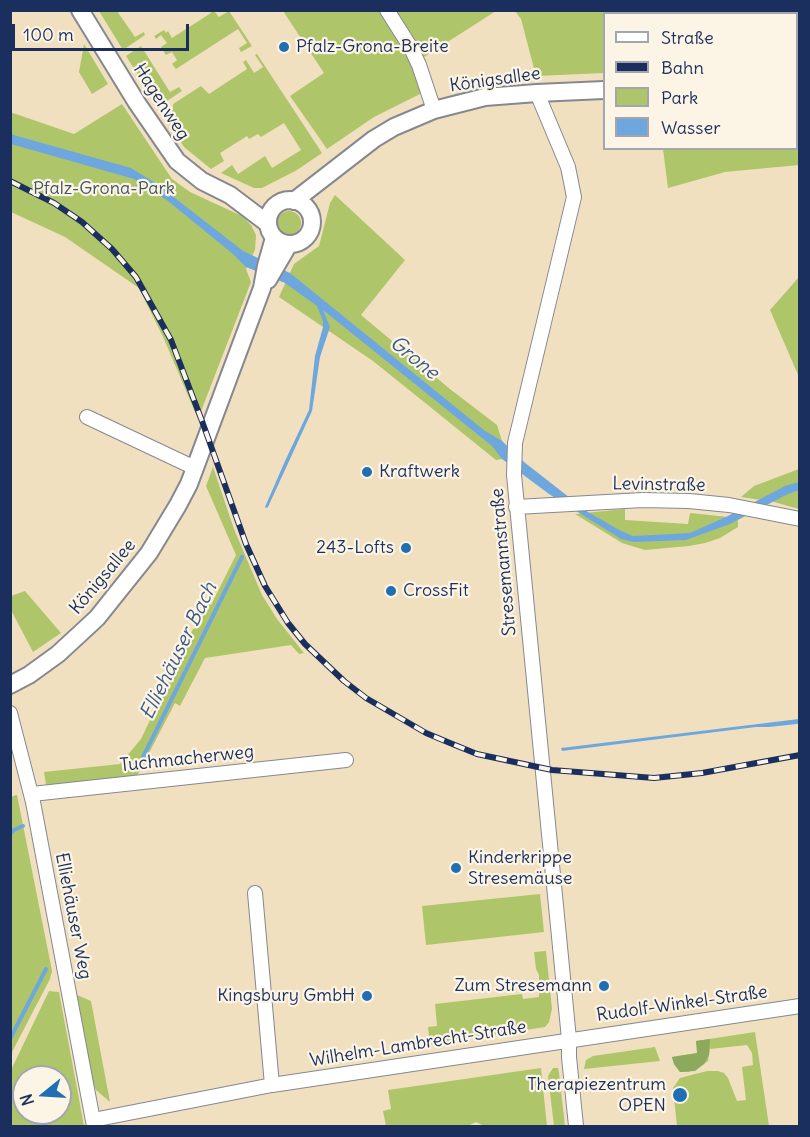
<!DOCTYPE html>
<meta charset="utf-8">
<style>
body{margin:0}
#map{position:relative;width:810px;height:1137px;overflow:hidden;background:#f0e0c0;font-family:Delius,sans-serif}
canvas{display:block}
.frame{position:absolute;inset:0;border:12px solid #1b2f5e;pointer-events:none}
.legend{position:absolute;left:603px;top:12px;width:195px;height:138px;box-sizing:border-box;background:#fcf5e5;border:2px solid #a2a6af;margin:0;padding:8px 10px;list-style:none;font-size:18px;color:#1b2f5e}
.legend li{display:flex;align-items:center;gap:12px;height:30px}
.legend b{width:30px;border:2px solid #a2a6af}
.north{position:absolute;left:12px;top:1065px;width:60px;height:60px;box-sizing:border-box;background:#fcf5e5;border:2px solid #a2a6af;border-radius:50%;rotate:252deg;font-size:16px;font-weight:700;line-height:24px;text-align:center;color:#1b2f5e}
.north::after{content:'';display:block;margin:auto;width:21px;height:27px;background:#1f6fb2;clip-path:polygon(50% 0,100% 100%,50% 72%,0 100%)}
.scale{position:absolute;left:12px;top:24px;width:177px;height:27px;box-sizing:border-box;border:3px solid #1b2f5e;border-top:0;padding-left:8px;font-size:18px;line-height:21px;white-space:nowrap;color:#1b2f5e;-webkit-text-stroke:4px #fcf5e5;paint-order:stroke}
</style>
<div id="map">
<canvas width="810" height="1137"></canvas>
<div class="frame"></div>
<ul class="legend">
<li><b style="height:8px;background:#fff"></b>Straße</li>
<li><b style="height:8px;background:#1b2f5e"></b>Bahn</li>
<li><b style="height:16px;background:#afc56a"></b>Park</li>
<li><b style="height:16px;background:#6ea7dd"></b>Wasser</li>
</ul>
<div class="north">N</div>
<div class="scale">100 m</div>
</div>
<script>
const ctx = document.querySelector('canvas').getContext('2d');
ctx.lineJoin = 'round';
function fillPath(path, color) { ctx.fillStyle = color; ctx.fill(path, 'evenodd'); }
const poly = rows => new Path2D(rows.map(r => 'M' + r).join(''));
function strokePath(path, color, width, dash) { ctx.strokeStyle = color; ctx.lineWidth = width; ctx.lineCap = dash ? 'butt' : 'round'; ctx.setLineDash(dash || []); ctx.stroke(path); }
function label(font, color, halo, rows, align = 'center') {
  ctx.font = font + ' Delius,sans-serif'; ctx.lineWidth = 4.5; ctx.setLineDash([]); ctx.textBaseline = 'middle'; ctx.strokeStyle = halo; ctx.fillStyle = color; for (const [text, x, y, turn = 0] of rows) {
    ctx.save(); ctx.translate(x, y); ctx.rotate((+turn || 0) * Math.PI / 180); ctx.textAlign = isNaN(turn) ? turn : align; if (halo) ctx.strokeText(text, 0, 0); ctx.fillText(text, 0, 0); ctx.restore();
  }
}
fillPath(poly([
 [99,11,117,11,135,37,144,32,145,35,123,50],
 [210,11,214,11,219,17,229,11,252,46,241,52,239,48,247,43,238,29,176,69,172,64,177,60,172,52,166,55,161,47,167,43,161,35,156,39,154,36,164,30,166,33,168,31,172,38,211,13],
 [283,11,379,11,409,58,421,88,420,94,374,117,327,149,290,96,324,73],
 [395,11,496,11,424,57],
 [515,11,799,11,799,68,797,69,796,14,604,14,604,73,536,76,521,19],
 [84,44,108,84,92,94,79,72],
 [141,46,170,92,179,87,182,91,158,107,126,56],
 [257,54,322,153,297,170,262,188,254,188,221,173,232,165,238,174,265,156,272,168,301,150,284,123,261,137,258,134,249,139,247,136,244,138,220,153,224,161,211,169,184,147,164,116,173,110,173,104,201,86,209,94,247,69,243,62,246,60,254,73,263,67,255,55],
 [797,101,799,101,799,165,725,172,668,188,663,149,796,148],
 [122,104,172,179,190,192,242,216,251,225,256,235,255,250,246,269,251,282,198,419,164,339,139,288,65,237,11,212,10,112,74,134],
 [335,195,405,260,361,315,450,389,497,425,502,441,502,459,496,460,373,361,279,297,294,264,319,246,330,203],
 '277 223a12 12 0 1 1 24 0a12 12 0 1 1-24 0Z',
 [799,277,799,377,770,310],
 [213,467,234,529,262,595,277,619,304,653,299,654,291,645,205,658,180,706,175,703,137,776,46,785,44,772,120,764,141,739,193,629,196,628,208,604,211,605,236,555,206,486],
 [799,469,799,509,774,502,741,497,754,486],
 [625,509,625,520,688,524,690,513,738,518,738,527,720,538,705,543,689,546,645,550,622,543,575,514],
 [25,591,61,633,33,652,11,610,11,596],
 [17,795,52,971,50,979,11,1054,10,797],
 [540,894,544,932,426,945,422,906],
 [546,951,552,1009,549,1022,545,1027,430,1045,428,1027,437,1026,435,1004,522,994,523,999,539,997,539,975,536,969,534,952],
 [49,991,59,992,84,1126,11,1126,11,1070],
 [24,1077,60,1077,60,1113,24,1113],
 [77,995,91,1001,110,1102,96,1090,93,1083],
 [755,1032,769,1126,677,1126,673,1088,680,1078,707,1071,718,1071,724,1073,728,1078,737,1101,746,1100,742,1067,753,1065,752,1053,747,1045,710,1049,708,1061,704,1064,689,1072,680,1072,674,1064,672,1057,698,1053,696,1041],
 [655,1047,660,1061,584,1069,586,1060,593,1056],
 [541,1068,547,1126,484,1126,476,1122,468,1126,386,1126,383,1111,391,1109,388,1090],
 [553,1068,558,1068,559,1073,565,1126,554,1126,548,1076]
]), '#afc56a');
fillPath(poly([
 [710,1039,709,1055,704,1064,695,1071,680,1072,674,1064,672,1057,697,1053,696,1041]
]), '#8baa5e');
fillPath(poly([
 [10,134,131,168,157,184,243,251,290,273,485,431,502,441,524,462,588,512,621,531,633,536,690,533,726,517,785,486,799,482,799,490,786,495,730,524,686,540,634,542,621,539,549,494,502,459,492,446,323,310,330,327,320,357,312,411,268,507,266,508,265,507,285,461,309,410,315,356,323,327,323,321,317,306,285,283,246,267,233,254,168,201,134,179,11,144],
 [799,719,799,723,797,724,769,727,756,727,562,751,561,748]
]), '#6ea7dd');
strokePath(poly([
 [143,757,242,557],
 [10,834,14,830,23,826],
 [10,1039,46,969]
]), '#6ea7dd', 4);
const minor = poly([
 [387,10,411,48,419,65,434,110],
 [537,93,568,167,574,197,515,443,514,475,569,1039,569,1057,576,1126],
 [87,417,195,468],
 [516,507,643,500,689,501,729,505,800,519],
 [10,713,33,802,94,1126],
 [32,794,346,760],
 [255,893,272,1085],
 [93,1120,272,1085,800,1006]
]);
const tertiary = poly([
 [80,10,137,103,177,161,202,181,230,195,267,223],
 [796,88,800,88],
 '268 222a22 22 0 1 1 44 0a22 22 0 1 1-44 0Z',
 [294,201,374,139,394,127,434,110,485,97,537,93,604,90],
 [268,280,289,244],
 [10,685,29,675,58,654,97,618,149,553,178,505,189,484,262,288,266,266,274,238]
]);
strokePath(minor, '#86888f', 16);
strokePath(tertiary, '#86888f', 20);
strokePath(minor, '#fff', 14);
strokePath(tertiary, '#fff', 16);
const rail = poly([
 [10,181,54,203,82,222,112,249,136,277,171,340,202,421,246,544,265,586,288,623,305,644,344,681,366,698,426,733,450,743,477,754,552,770,654,778,702,773,800,755]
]);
strokePath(rail, '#1b2f5e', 6);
strokePath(rail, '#fcf5e5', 4, [11]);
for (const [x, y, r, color] of [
 [284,47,6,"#1f6fb2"],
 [367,472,6,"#1f6fb2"],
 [406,548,6,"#1f6fb2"],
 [391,591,6,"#1f6fb2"],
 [456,868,6,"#1f6fb2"],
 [604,986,6,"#1f6fb2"],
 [367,996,6,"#1f6fb2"],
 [680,1095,8,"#1f6fb2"]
]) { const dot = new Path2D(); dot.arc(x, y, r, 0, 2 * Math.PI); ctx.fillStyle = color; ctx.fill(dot); strokePath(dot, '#fcf5e5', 2); }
label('18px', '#1b2f5e', '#fcf5e5', [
 ["Pfalz-Grona-Breite",296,47],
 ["Kraftwerk",379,472],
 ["243-Lofts",394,548,"right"],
 ["CrossFit",403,591],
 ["Kinderkrippe",468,858],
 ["Stresemäuse",468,879],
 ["Zum Stresemann",592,986,"right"],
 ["Kingsbury GmbH",355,996,"right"],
 ["Therapiezentrum",666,1085,"right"],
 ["OPEN",666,1106,"right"]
], 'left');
label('18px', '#1b2f5e', '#fcf5e5', [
 ["Königsallee",495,80,-8],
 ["Hagenweg",161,102,57],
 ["Levinstraße",659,485,1],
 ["Stresemannstraße",504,562,-95],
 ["Königsallee",103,577,-50],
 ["Tuchmacherweg",187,759,-6],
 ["Elliehäuser Weg",73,916,79],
 ["Rudolf-Winkel-Straße",682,1004,-8],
 ["Wilhelm-Lambrecht-Straße",418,1044,-9]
]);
label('18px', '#405461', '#fcf5e5', [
 ["Pfalz-Grona-Park",104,189]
]);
label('italic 20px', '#38598a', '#fcf5e5', [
 ["Grone",414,358,39],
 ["Elliehäuser Bach",179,651,-64]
]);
</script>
